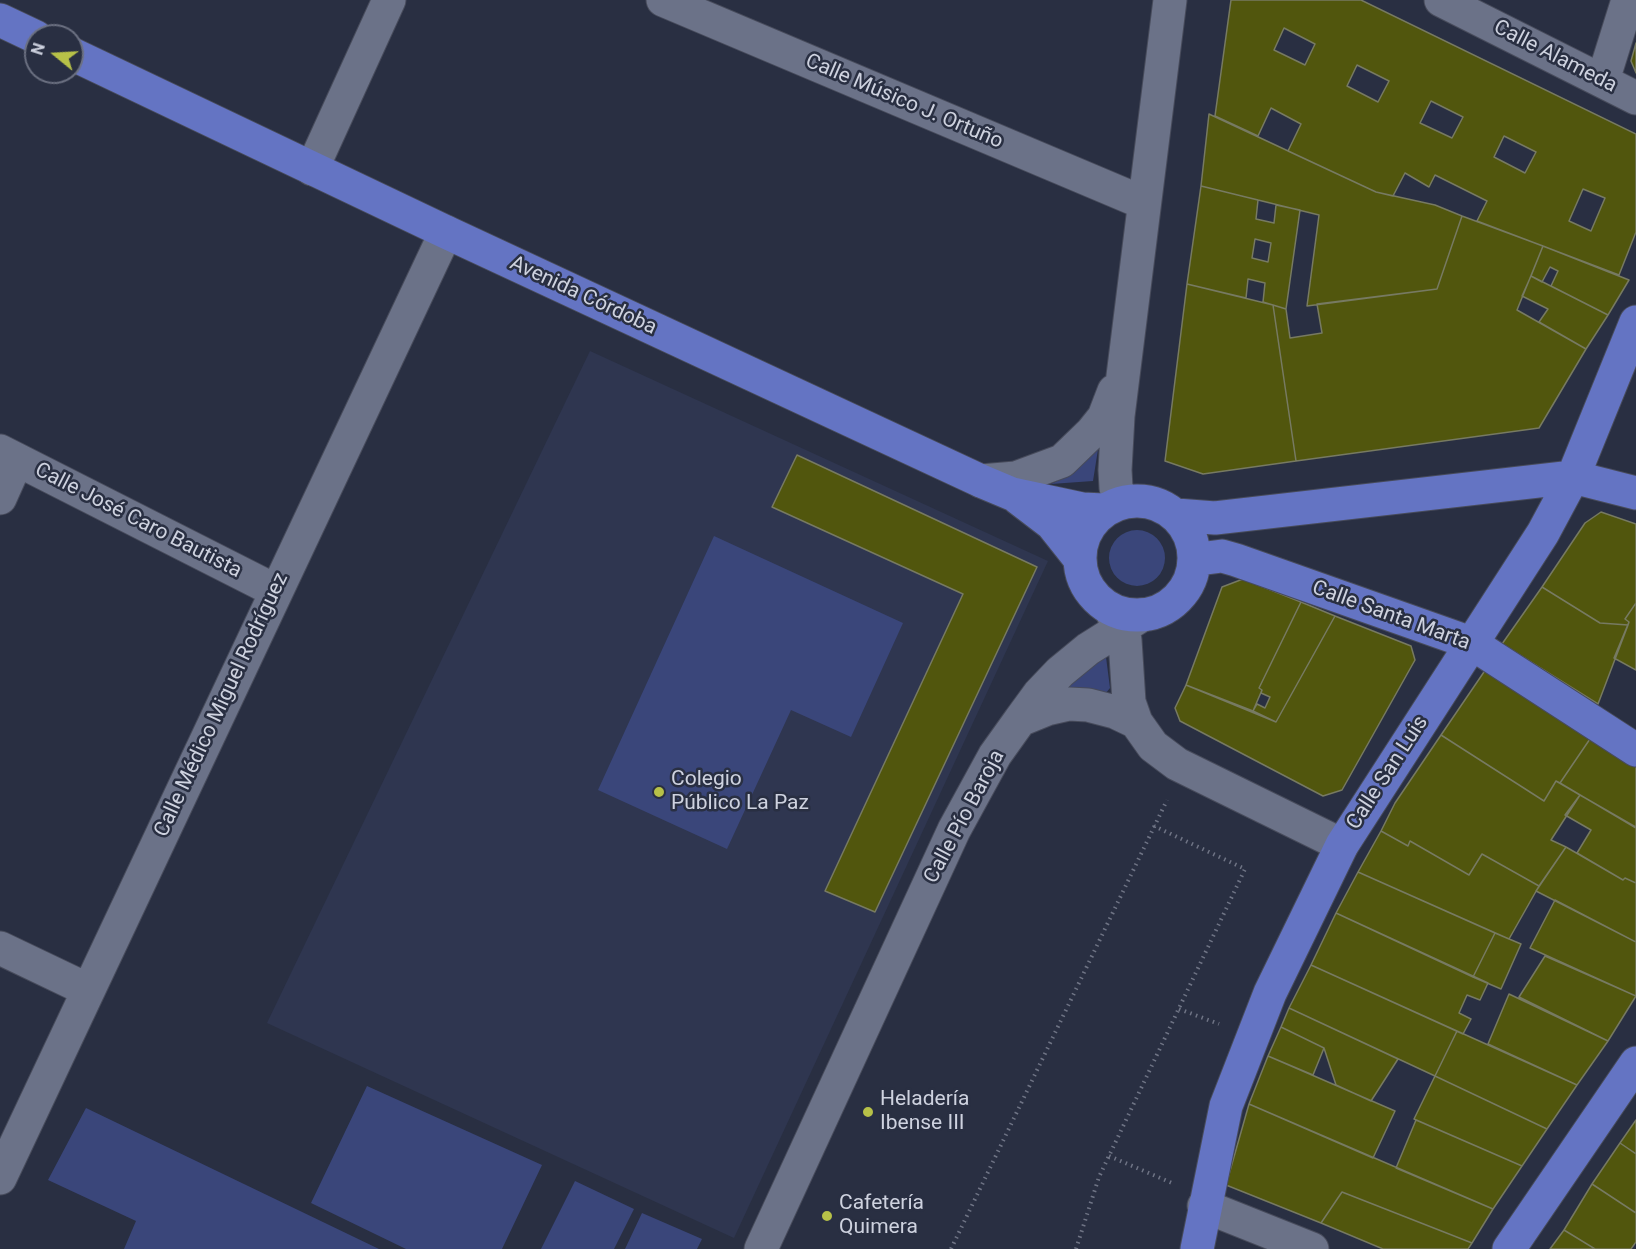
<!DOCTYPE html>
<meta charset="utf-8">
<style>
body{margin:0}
#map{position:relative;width:1636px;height:1249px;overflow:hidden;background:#292f42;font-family:Roboto,sans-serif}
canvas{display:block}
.north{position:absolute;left:24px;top:24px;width:60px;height:60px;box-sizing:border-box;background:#292f42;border:2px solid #6b7081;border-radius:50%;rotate:288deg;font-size:16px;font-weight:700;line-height:24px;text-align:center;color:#ced2df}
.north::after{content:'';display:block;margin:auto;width:21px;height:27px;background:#b7c148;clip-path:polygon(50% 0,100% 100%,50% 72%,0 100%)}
</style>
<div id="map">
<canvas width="1636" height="1249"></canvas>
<div class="north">N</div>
</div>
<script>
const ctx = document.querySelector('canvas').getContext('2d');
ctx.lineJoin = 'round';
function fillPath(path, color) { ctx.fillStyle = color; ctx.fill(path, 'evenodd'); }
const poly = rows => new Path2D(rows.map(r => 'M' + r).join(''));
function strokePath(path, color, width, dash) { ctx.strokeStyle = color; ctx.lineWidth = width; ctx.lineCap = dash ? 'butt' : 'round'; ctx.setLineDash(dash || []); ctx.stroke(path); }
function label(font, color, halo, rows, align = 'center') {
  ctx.font = font + ' Roboto,sans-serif'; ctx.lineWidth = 5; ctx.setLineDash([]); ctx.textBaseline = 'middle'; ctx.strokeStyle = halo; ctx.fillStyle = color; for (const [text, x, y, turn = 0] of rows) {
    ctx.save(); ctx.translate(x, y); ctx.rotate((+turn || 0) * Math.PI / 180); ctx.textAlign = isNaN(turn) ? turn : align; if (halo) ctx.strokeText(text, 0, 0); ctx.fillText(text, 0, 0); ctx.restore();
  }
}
fillPath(poly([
 [590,351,1048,561,734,1238,267,1023]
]), '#2f3650');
fillPath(poly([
 [1099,443,1093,481,1051,484,1073,473],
 '1109 558a28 28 0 1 1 56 0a28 28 0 1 1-56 0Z',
 [714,536,903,623,851,737,791,710,727,849,598,790],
 [1106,657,1110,688,1105,694,1059,693,1072,675],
 [367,1086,542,1165,502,1249,406,1249,311,1203],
 [86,1108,379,1249,124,1249,136,1221,48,1180],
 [575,1181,634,1209,614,1249,541,1249],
 [642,1213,702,1239,697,1249,625,1249]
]), '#3a467a');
const building = poly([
 [1231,0,1361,0,1636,134,1636,232,1619,275,1477,221,1487,201,1435,175,1429,187,1405,173,1393,196,1376,192,1288,151,1301,124,1271,108,1258,136,1215,116,1231,0],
 [1284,28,1315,44,1305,65,1274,50,1284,28],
 [1357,65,1389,81,1378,102,1347,86,1357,65],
 [1431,101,1463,117,1452,138,1420,123,1431,101],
 [1504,136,1536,152,1525,173,1494,157,1504,136],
 [1583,189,1605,198,1591,231,1569,221,1583,189],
 [1636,43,1636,73,1631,61,1636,43],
 [1209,114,1376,192,1435,205,1462,216,1437,289,1307,306,1319,215,1201,186,1209,114],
 [1201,186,1258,200,1256,219,1274,223,1276,205,1300,210,1286,309,1263,302,1265,283,1248,279,1246,298,1187,284,1201,186],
 [1255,239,1271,243,1268,262,1252,258,1255,239],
 [1462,216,1543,246,1517,310,1586,349,1539,428,1296,461,1273,305,1286,309,1290,338,1322,333,1317,304,1437,289,1462,216],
 [1543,246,1629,280,1608,315,1551,286,1558,271,1550,267,1542,282,1531,276,1543,246],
 [1531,276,1608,315,1586,349,1539,322,1548,309,1522,296,1531,276],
 [1187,284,1273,305,1296,461,1203,474,1165,461,1187,284],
 [797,455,1037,567,875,912,825,891,963,594,772,507,797,455],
 [1601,512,1636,524,1636,603,1625,619,1629,622,1628,625,1600,623,1542,587,1585,523,1601,512],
 [1243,579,1301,602,1259,688,1262,690,1253,711,1186,685,1222,587,1243,579],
 [1542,587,1600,623,1628,625,1598,704,1502,644,1542,587],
 [1301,602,1335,616,1276,722,1253,711,1257,704,1265,708,1270,697,1261,693,1262,690,1259,688,1301,602],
 [1636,603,1636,670,1614,658,1629,622,1625,619,1636,603],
 [1335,616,1411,646,1415,660,1342,790,1323,796,1180,721,1175,708,1186,685,1276,722,1335,616],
 [1486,669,1592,736,1560,783,1556,781,1544,801,1441,735,1486,669],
 [1441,735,1544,801,1556,781,1580,795,1551,840,1566,847,1539,886,1482,854,1469,875,1410,841,1408,846,1381,831,1395,803,1441,735],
 [1592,736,1636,765,1636,828,1560,783,1592,736],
 [1580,795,1636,827,1636,883,1625,878,1623,880,1577,853,1591,830,1565,815,1580,795],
 [1381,831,1408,846,1410,841,1469,875,1482,854,1539,886,1509,939,1358,872,1381,831],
 [1566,847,1623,880,1625,878,1636,883,1636,942,1536,891,1566,847],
 [1358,872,1495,933,1473,977,1336,913,1358,872],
 [1555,900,1636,942,1636,996,1530,948,1555,900],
 [1336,913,1488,983,1480,1000,1467,995,1459,1013,1471,1019,1463,1034,1311,965,1336,913],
 [1495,933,1521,944,1501,989,1473,977,1495,933],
 [1545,956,1636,996,1608,1041,1519,997,1545,956],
 [1311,965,1457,1031,1435,1076,1289,1008,1311,965],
 [1509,994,1608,1041,1577,1085,1488,1044,1509,994],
 [1289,1008,1398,1059,1371,1101,1336,1085,1324,1048,1281,1027,1289,1008],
 [1281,1027,1324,1048,1313,1075,1268,1056,1281,1027],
 [1457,1031,1577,1085,1547,1129,1435,1076,1457,1031],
 [1268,1056,1395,1111,1373,1158,1249,1104,1268,1056],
 [1435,1076,1547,1129,1522,1166,1414,1119,1435,1076],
 [1249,1104,1493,1209,1472,1243,1342,1192,1321,1223,1226,1185,1249,1104],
 [1416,1120,1522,1166,1493,1209,1396,1168,1416,1120],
 [1636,1120,1636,1154,1620,1143,1636,1120],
 [1620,1143,1636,1154,1636,1213,1592,1184,1620,1143],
 [1592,1184,1636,1213,1636,1242,1631,1249,1595,1249,1564,1230,1592,1184],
 [1342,1192,1472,1243,1468,1249,1383,1249,1321,1223,1342,1192],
 [1564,1230,1595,1249,1550,1249,1564,1230]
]);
fillPath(building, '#51560d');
strokePath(building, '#777a62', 1.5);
const minor = poly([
 [663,0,1144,203],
 [1441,0,1636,98],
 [1603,80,1628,0],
 [312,169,389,0],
 [0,451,276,591],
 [981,481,1016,478,1062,461,1092,432,1104,417,1114,391],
 [0,498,17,460],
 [1123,502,1116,488,1115,470,1118,416,1170,0],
 [1111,610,1125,640,1129,702,1136,722],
 [1020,720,1039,694,1060,672,1088,649,1142,615],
 [0,948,88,990],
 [0,1178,446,232],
 [1204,1206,1312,1249],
 [761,1249,954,830,995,755,1020,720,1047,709,1069,704,1088,705,1115,712,1136,722,1153,746,1177,764,1342,845]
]);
const major = poly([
 [0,20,36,37],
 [72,54,446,232,981,481,1012,494,1082,509,1104,510],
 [1018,498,1052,524,1079,558],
 '1080 558a57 57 0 1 1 114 0a57 57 0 1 1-114 0Z',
 [1176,515,1215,518,1573,477,1636,493],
 [1194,563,1199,559,1222,556,1236,560,1471,643,1636,750],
 [1197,1249,1226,1106,1270,993,1342,845,1543,533,1573,477,1636,322],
 [1509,1249,1636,1063]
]);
strokePath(minor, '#474b5b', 35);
strokePath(major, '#474b5b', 35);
strokePath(poly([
 [1179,1009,1219,1024],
 [1109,1156,1172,1183],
 [951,1249,1167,800],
 [1076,1249,1099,1177,1245,869,1154,826]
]), '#6f7485', 4, [1.5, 4.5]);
strokePath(minor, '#6b7288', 33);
strokePath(major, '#6474c3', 33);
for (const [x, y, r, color] of [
 [659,792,6,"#b7c148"],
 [868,1112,6,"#b7c148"],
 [827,1216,6,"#b7c148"]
]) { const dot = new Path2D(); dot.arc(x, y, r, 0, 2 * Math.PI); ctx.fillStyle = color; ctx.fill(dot); strokePath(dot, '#292f42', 2); }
label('21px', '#ced2df', '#292f42', [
 ["Calle Alameda",1555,57,27],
 ["Calle Músico J. Ortuño",904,102,23],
 ["Avenida Córdoba",583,296,25],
 ["Calle José Caro Bautista",138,521,27],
 ["Calle Santa Marta",1391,616,20],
 ["Calle Médico Miguel Rodríguez",222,705,-65],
 ["Calle San Luis",1388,773,-57],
 ["Calle Pío Baroja",965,817,-62]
]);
label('21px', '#ced2df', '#292f42', [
 ["Colegio",671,780],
 ["Público La Paz",671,804],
 ["Heladería",880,1100],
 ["Ibense III",880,1124],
 ["Cafetería",839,1204],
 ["Quimera",839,1228]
], 'left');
</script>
